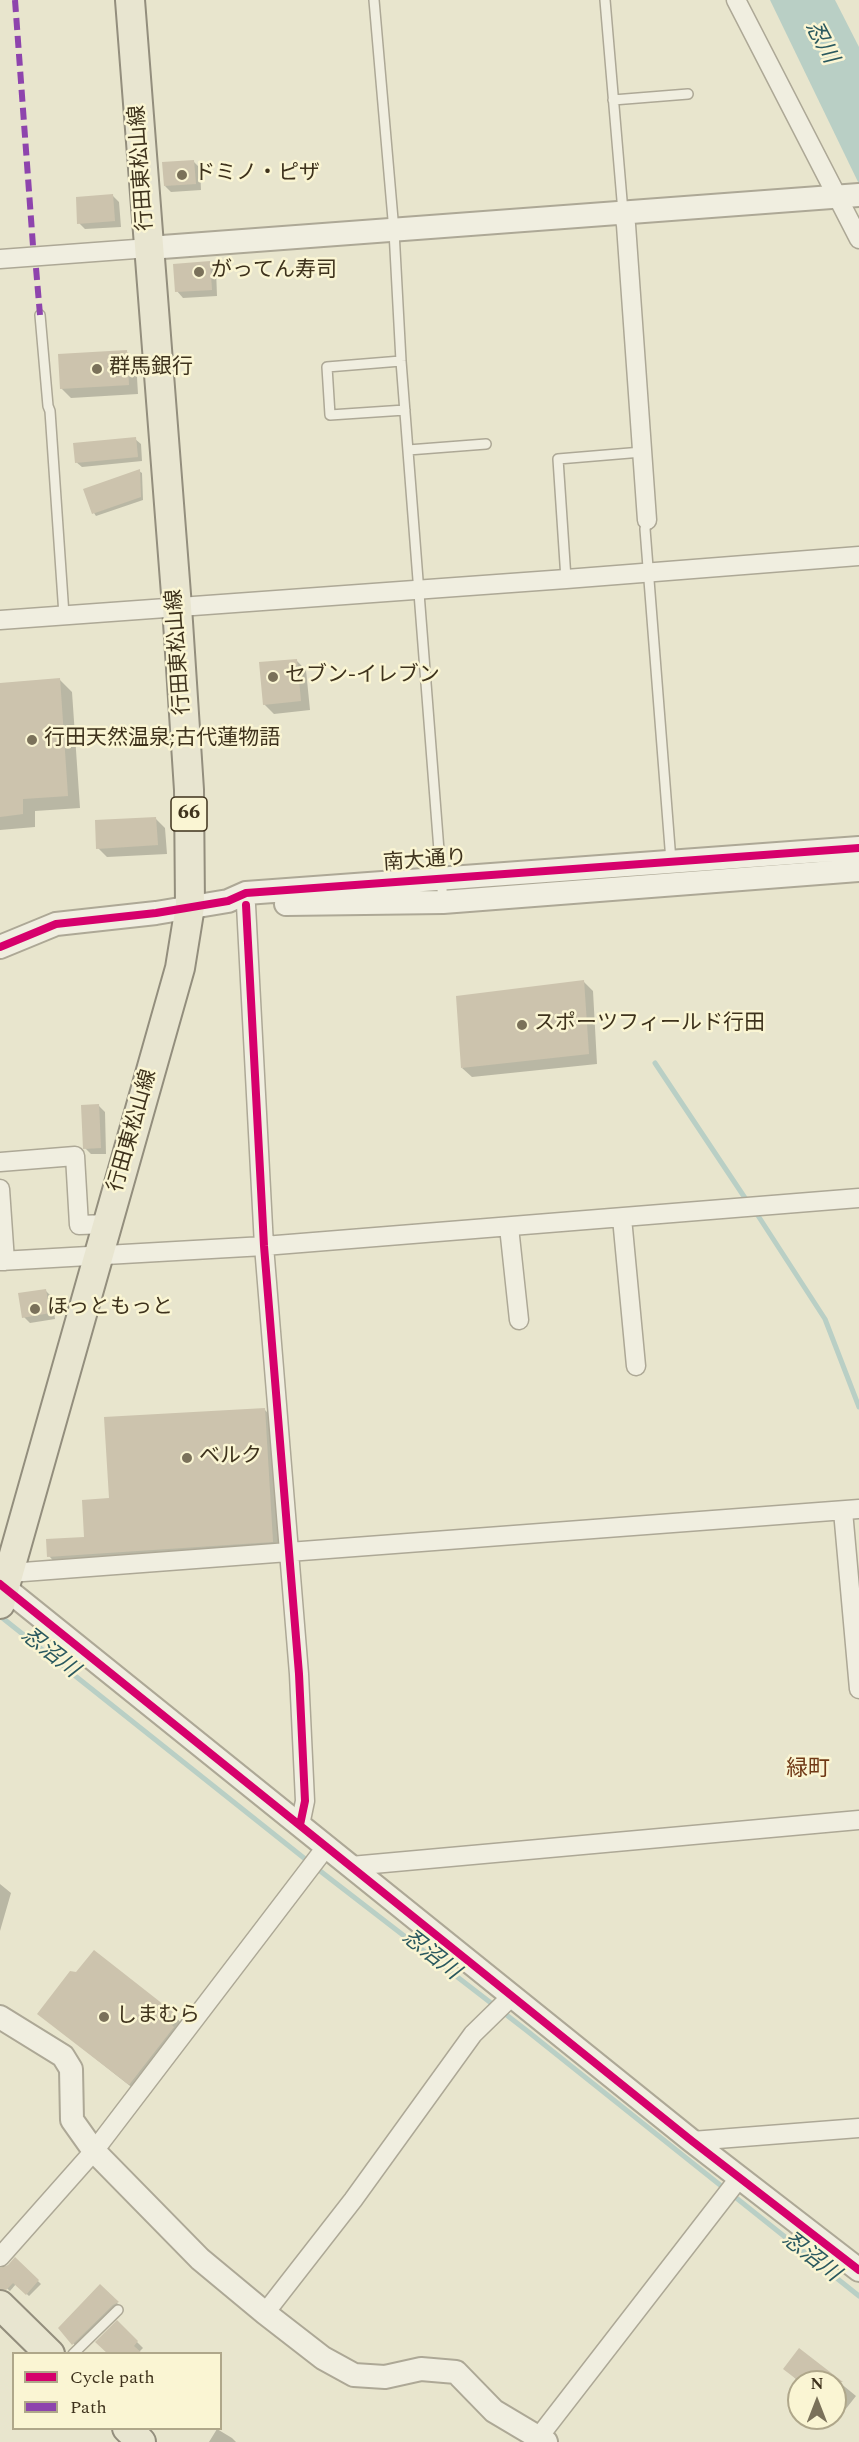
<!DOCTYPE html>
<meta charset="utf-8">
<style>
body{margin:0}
#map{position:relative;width:859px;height:2442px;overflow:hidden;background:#e8e5cd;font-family:Spectral,serif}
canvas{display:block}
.legend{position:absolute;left:12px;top:2352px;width:210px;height:78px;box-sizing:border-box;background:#faf5d3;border:2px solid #afa78a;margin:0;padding:8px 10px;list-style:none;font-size:18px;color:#3e321c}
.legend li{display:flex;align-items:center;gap:12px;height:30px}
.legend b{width:30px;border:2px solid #afa78a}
.north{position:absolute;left:787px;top:2370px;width:60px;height:60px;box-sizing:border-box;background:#faf5d3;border:2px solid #afa78a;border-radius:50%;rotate:0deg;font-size:16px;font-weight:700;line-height:24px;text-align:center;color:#3e321c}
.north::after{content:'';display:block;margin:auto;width:21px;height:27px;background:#7a715a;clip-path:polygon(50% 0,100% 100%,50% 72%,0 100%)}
</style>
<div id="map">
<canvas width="859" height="2442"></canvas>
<ul class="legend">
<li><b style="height:8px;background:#d6006c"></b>Cycle path</li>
<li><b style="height:8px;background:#8e44ad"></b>Path</li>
</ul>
<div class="north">N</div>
</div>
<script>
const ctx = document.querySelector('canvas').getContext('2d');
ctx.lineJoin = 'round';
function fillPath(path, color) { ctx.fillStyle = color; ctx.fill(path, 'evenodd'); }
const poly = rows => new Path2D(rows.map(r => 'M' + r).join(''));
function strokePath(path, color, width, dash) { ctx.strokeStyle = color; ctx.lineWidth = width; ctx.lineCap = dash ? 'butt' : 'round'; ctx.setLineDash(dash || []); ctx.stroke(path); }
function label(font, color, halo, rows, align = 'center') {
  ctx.font = font + ' Spectral,"Noto Sans JP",serif'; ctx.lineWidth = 5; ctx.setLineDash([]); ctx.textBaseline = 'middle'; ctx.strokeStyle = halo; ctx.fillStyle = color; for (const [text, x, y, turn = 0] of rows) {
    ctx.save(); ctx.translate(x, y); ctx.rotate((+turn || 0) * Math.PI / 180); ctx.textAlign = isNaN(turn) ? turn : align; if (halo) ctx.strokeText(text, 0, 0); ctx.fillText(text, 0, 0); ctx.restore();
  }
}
fillPath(poly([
 [770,0,835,0,859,47,859,184]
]), '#b9cfc5');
fillPath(poly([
 [193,161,200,168,201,190,171,192,165,186],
 [113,196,119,202,121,227,85,229,79,223],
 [210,263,216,269,217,296,183,298,177,291],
 [126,351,136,361,138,394,71,398,61,388],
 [135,439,141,444,142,461,82,467,76,462],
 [139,471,142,473,143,500,96,516,94,513],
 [296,660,306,670,310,710,274,714,264,704],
 [60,680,72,692,80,808,35,811,35,827,0,830,0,685],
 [156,819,165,828,167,854,107,857,98,848],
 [584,982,593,991,597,1064,472,1077,462,1068],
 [99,1106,105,1112,106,1154,91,1154,85,1148],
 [45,1290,52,1297,55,1319,30,1323,24,1317],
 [264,1409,277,1422,285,1554,61,1569,49,1556,86,1539,110,1499],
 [0,1884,11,1893,0,1931],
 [172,2013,181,2023,175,2029,183,2037,139,2093,39,2014],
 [15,2259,41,2284,29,2296,16,2284,10,2291,0,2282,0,2276],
 [100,2286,123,2309,79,2350,60,2328],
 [117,2322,143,2348,139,2352,110,2354],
 [800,2350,856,2396,841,2415,835,2410,835,2382,799,2382,785,2368],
 [217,2429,232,2438,236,2442,209,2442]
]), '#0003');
strokePath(poly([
 [655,1063,749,1204],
 [755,1211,825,1319,859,1407],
 [0,1616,324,1874,526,2030,859,2296]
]), '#b9cfc5', 5);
fillPath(poly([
 [194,160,196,184,164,186,162,162],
 [113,194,115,221,77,224,76,197],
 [210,261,212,290,175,292,173,264],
 [127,350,129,385,60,389,58,354],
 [136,437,138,457,75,463,73,443],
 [140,469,141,497,92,514,83,489],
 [297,659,301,701,263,705,259,662],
 [60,678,68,796,23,799,23,814,0,817,0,683],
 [156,817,158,845,96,849,95,820],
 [584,980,589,1054,461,1068,456,996],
 [99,1104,101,1148,83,1149,81,1105],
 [46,1289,50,1313,22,1318,18,1293],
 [265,1408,273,1542,47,1557,46,1539,84,1537,82,1500,109,1498,104,1417],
 [94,1950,173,2012,166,2020,174,2027,129,2085,37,2014,70,1971,76,1972],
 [15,2257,39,2280,26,2295,13,2283,6,2290,0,2289,0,2268,8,2265],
 [100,2284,119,2302,113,2305,72,2345,58,2328],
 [117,2320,138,2341,134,2346,143,2354,108,2354,95,2342],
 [799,2348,843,2382,800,2382,783,2369]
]), '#ccc3ad');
const service = poly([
 [374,0,394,231,401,361,443,902],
 [605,0,623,212],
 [613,100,688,94],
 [40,315,48,406,50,411,64,615],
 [401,361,327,367,330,415,405,410],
 [408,450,486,444],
 [647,520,645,529,671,861],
 [566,579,558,459,642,452],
 [73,2354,118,2310]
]);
const minor = poly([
 [736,0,859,239],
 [623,212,626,225,647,520],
 [0,259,149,248],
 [0,620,566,579,859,556],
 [246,905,264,1246,299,1674,305,1801,300,1825],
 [0,1162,75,1156,79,1225,108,1224],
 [0,1189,5,1261],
 [622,1218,636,1366],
 [509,1227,519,1320],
 [0,1261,264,1246,859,1198],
 [843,1511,859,1689],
 [10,1573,859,1509],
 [351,1866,859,1820],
 [692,2141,859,2128],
 [0,2257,94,2151,326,1847],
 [265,2313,353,2200,473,2034,513,1995],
 [538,2438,740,2177]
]);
const tertiary = poly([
 [149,248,859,195],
 [286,904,443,902,859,870],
 [0,947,56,924,156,913,228,901,246,893,859,848],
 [0,1584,692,2141,859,2270],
 [0,2017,63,2056,71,2069,72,2120,94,2151,200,2259,265,2313,323,2358,354,2375,385,2377,421,2369,456,2372,494,2411,546,2442]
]);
const primary = poly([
 [0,1604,180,968,190,906,189,790,177,607,130,0],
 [0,2305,50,2354],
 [127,2428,141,2442]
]);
strokePath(service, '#ada896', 12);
strokePath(minor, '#ada896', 21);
strokePath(tertiary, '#ada896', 26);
strokePath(primary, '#938e7d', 32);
strokePath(service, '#f0eee0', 9);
strokePath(minor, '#f0eee0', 18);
strokePath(tertiary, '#f0eee0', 22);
strokePath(primary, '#e8e5d0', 28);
strokePath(poly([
 [15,0,33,246],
 [36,268,40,315]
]), '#8e44ad', 6, [12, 6]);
strokePath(poly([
 [246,905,264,1246,299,1674,305,1801,300,1825],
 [0,947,56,924,156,913,228,901,246,893,859,848],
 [0,1584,692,2141,859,2270]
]), '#d6006c', 8);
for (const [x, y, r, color] of [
 [182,175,6,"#7a715a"],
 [199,272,6,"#7a715a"],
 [97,369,6,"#7a715a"],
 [273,677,6,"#7a715a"],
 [32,740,6,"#7a715a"],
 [522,1025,6,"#7a715a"],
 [35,1309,6,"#7a715a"],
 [187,1458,6,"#7a715a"],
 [104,2017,6,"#7a715a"]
]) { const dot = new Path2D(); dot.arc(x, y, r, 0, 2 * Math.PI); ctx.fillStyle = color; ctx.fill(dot); strokePath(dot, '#faf5d3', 2); }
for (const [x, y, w] of [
 [189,814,36]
]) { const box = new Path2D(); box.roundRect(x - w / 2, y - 17, w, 34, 4.5); ctx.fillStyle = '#faf5d3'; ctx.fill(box); strokePath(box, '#3e321c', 1.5); }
label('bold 20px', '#3e321c', null, [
 ["66",189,814]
]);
label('21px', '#3e321c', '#faf5d3', [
 ["行田東松山線",143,168,-94],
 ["行田東松山線",180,652,-94],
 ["南大通り",425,862,-4],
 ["行田東松山線",134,1131,-74]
]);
label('21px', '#3e321c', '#faf5d3', [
 ["ドミノ・ピザ",194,175],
 ["がってん寿司",211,272],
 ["群馬銀行",109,369],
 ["セブン-イレブン",285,677],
 ["行田天然温泉;古代蓮物語",44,740],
 ["スポーツフィールド行田",534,1025],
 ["ほっともっと",47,1309],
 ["ベルク",199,1458],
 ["しまむら",116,2017]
], 'left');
label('italic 22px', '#2a595f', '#faf5d3', [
 ["忍川",820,43,62],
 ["忍沼川",49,1654,38],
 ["忍沼川",430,1956,38],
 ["忍沼川",810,2258,38]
]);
label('22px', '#703916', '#faf5d3', [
 ["緑町",808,1771]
]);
</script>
